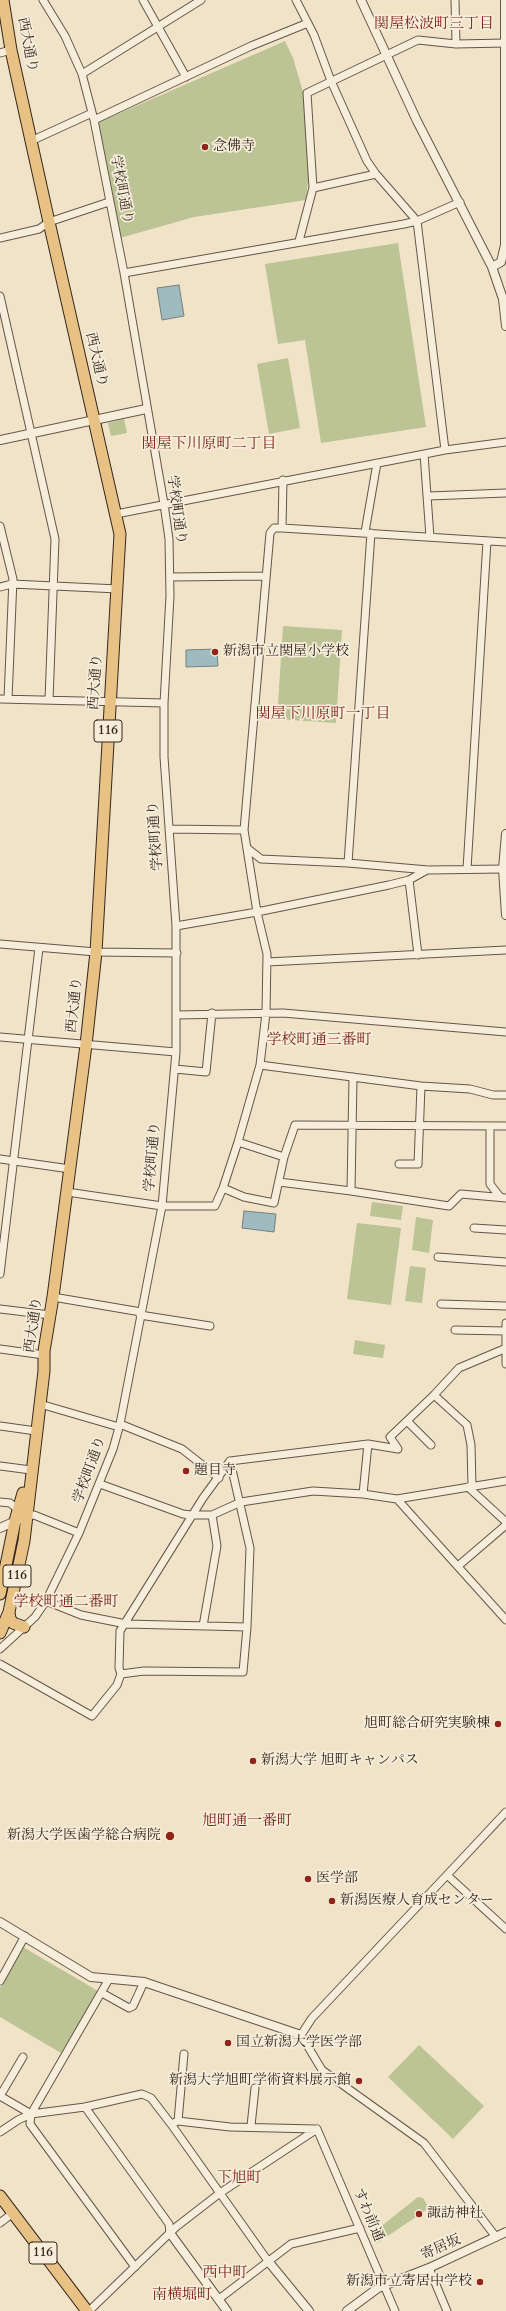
<!DOCTYPE html>
<meta charset="utf-8">
<style>
body{margin:0}
canvas{display:block;background:#f1e3c7}
</style>
<canvas width="506" height="2311"></canvas>
<script>
const ctx = document.querySelector('canvas').getContext('2d');
ctx.lineJoin = 'round';
function fillPath(path, color) { ctx.fillStyle = color; ctx.fill(path, 'evenodd'); }
const poly = rows => new Path2D(rows.map(r => 'M' + r).join(''));
function strokePath(path, color, width, dash) { ctx.strokeStyle = color; ctx.lineWidth = width; ctx.lineCap = dash ? 'butt' : 'round'; ctx.setLineDash(dash || []); ctx.stroke(path); }
function label(font, color, halo, rows, align = 'center') {
  ctx.font = font + ' Cardo,"Noto Serif JP",serif'; ctx.lineWidth = 3.5; ctx.setLineDash([]); ctx.textBaseline = 'middle'; ctx.strokeStyle = halo; ctx.fillStyle = color; for (const [text, x, y, turn = 0] of rows) {
    ctx.save(); ctx.translate(x, y); ctx.rotate((+turn || 0) * Math.PI / 180); ctx.textAlign = isNaN(turn) ? turn : align; if (halo) ctx.strokeText(text, 0, 0); ctx.fillText(text, 0, 0); ctx.restore();
  }
}
fillPath(poly([
 [285,41,293,58,303,92,309,172,306,200,194,217,120,238,97,123],
 [398,243,426,427,321,443,305,340,278,344,265,264],
 [288,358,300,428,269,434,257,364],
 [124,419,127,433,111,436,108,423],
 [283,626,342,630,336,723,277,719],
 [372,1202,403,1206,401,1220,370,1216],
 [416,1217,433,1220,429,1253,412,1250],
 [357,1223,401,1228,391,1305,347,1299],
 [410,1266,426,1268,422,1303,405,1301],
 [355,1340,385,1345,383,1358,353,1354],
 [23,1947,98,1991,61,2053,0,2017,0,1988],
 [419,2045,484,2106,453,2139,388,2077],
 [418,2197,423,2198,429,2208,376,2244,370,2235]
]), '#bcc394');
const water = poly([
 [179,285,184,316,162,320,157,288,179,285],
 [217,649,218,666,186,667,186,650,217,649],
 [244,1211,276,1214,274,1232,242,1228,244,1211]
]);
fillPath(water, '#a0bbc0');
strokePath(water, '#75807f', 1);
const minor = poly([
 [143,0,186,77],
 [296,0,314,35,331,81,367,161,376,174,417,221,445,450],
 [455,0,456,44],
 [0,53,11,50],
 [82,74,201,0],
 [94,120,251,46,308,23],
 [31,141,92,113],
 [313,188,376,174],
 [0,238,39,229,49,222,109,202],
 [299,241,313,188,307,93,418,40,456,44,506,43],
 [124,273,404,224,417,221,460,202],
 [0,296,55,539,49,700],
 [424,454,430,537],
 [429,496,506,493],
 [116,514,445,450,506,442],
 [0,526,13,579,8,699],
 [282,528,283,480],
 [365,532,377,463],
 [170,577,265,576],
 [0,587,12,584,118,589],
 [0,699,164,703],
 [169,829,244,830],
 [247,848,261,859,348,863,428,870,503,869],
 [348,863,371,533],
 [467,869,487,541],
 [409,880,418,955],
 [176,926,257,912,389,885,409,880,427,870],
 [0,944,96,952,177,953],
 [267,962,506,950],
 [177,1015,283,1013,506,1032],
 [0,1037,176,1052],
 [260,1065,421,1086,470,1089,493,1095,506,1095],
 [175,1069,206,1072,212,1013],
 [490,1126,490,1184,500,1197],
 [238,1142,284,1157,295,1125,506,1126],
 [0,1159,70,1169],
 [399,1164,418,1164,421,1086],
 [279,1182,351,1191,449,1206,461,1194,506,1198],
 [223,1188,244,1197,274,1203,284,1157],
 [351,1191,353,1077],
 [67,1192,162,1206,215,1206,223,1188,238,1142,260,1065,266,1013,267,954,257,912,244,830,270,533,274,528,282,528,506,542],
 [474,1228,506,1230],
 [438,1257,506,1262],
 [0,1274,39,948],
 [53,1297,141,1312],
 [441,1304,506,1306],
 [0,1309,50,1315],
 [140,1315,210,1326],
 [506,1323,506,1364],
 [455,1330,506,1331],
 [0,1349,44,1355],
 [434,1395,467,1425,471,1445,472,1486],
 [40,1404,119,1427],
 [407,1421,431,1445],
 [120,1424,182,1449,219,1478],
 [0,1426,36,1431],
 [230,1461,368,1444,398,1449,390,1437,434,1395,459,1368,504,1349],
 [0,1466,31,1470],
 [506,1481,397,1499,506,1620],
 [100,1484,183,1514,191,1515,212,1515,241,1502,313,1491,363,1494,397,1499],
 [468,1487,506,1522],
 [363,1494,368,1444],
 [0,1502,10,1503,26,1516,34,1515,79,1533],
 [458,1566,506,1525],
 [46,1601,81,1615,126,1624,247,1627],
 [203,1626,217,1546,212,1515],
 [0,1649,35,1617,46,1601,79,1533,113,1449,120,1424,162,1206,176,1052,176,926,164,757,164,703,170,596,169,539,164,504,124,273,94,120,82,74,65,36,43,0],
 [0,1664,92,1716,117,1685,121,1674,144,1671,243,1672,247,1627,250,1548,230,1461],
 [121,1674,119,1668,120,1631,203,1498,230,1461],
 [506,1812,447,1875,506,1929],
 [447,1875,312,2018,301,2035,322,2070,424,2143,496,2237],
 [109,1979,31,2114,30,2124,135,2267],
 [0,1981,25,1936],
 [102,1993,129,2008,133,2006,144,1982],
 [0,2096,23,2057],
 [0,2096,31,2114],
 [85,2107,169,2224,170,2233],
 [178,2121,184,2054],
 [171,2124,178,2121,230,2127,316,2129],
 [251,2126,255,2088],
 [317,2129,395,2311],
 [0,2132,18,2120,31,2114,85,2107,142,2094,151,2098,171,2124,268,2261],
 [0,2223,13,2213],
 [429,2268,447,2311],
 [219,2299,291,2244,360,2228],
 [89,2311,176,2227,220,2193,317,2129]
]);
const tertiary = poly([
 [361,0,417,121,492,267,503,299,506,326],
 [492,267,501,262,505,245,505,0],
 [0,440,146,409],
 [506,834,503,869,506,915],
 [0,1528,18,1520],
 [0,1922,91,1977,144,1982,301,2035],
 [170,2233,227,2311],
 [268,2261,309,2311],
 [347,2311,378,2288,429,2268,506,2232]
]);
const trunk = poly([
 [0,1594,15,1521,23,1493],
 [9,1612,10,1619,13,1623,24,1627],
 [0,1633,9,1612,24,1541,44,1371,44,1351,53,1297,86,1045,96,952,120,534,49,222,11,50,3,0],
 [0,2196,87,2311]
]);
strokePath(minor, '#645648', 9);
strokePath(tertiary, '#645648', 10);
strokePath(trunk, '#35271d', 13);
strokePath(minor, '#f6eddb', 7);
strokePath(tertiary, '#f6eddb', 8);
strokePath(trunk, '#e8c284', 11);
for (const [x, y, r, color] of [
 [205,147,4,"#8f2418"],
 [215,652,4,"#8f2418"],
 [186,1471,4,"#8f2418"],
 [498,1724,4,"#8f2418"],
 [253,1761,4,"#8f2418"],
 [170,1836,5,"#8f2418"],
 [308,1879,4,"#8f2418"],
 [332,1901,4,"#8f2418"],
 [228,2043,4,"#8f2418"],
 [359,2081,4,"#8f2418"],
 [419,2214,4,"#8f2418"],
 [480,2282,4,"#8f2418"]
]) { const dot = new Path2D(); dot.arc(x, y, r, 0, 2 * Math.PI); ctx.fillStyle = color; ctx.fill(dot); strokePath(dot, '#f6eddb', 1.5); }
for (const [x, y, w] of [
 [108,731,28],
 [17,1576,28],
 [43,2253,28]
]) { const box = new Path2D(); box.roundRect(x - w / 2, y - 11, w, 22, 3); ctx.fillStyle = '#f6eddb'; ctx.fill(box); strokePath(box, '#35271d', 1); }
label('bold 13px', '#35271d', null, [
 ["116",108,731],
 ["116",17,1576],
 ["116",43,2253]
]);
label('14px', '#35271d', '#f6eddb', [
 ["西大通り",27,45,79],
 ["学校町通り",121,190,79],
 ["西大通り",96,360,77],
 ["学校町通り",176,510,82],
 ["西大通り",96,682,-86],
 ["学校町通り",156,836,-94],
 ["西大通り",75,1005,-84],
 ["学校町通り",153,1157,-85],
 ["西大通り",34,1325,-82],
 ["学校町通り",90,1470,-70],
 ["すわ前通",368,2215,67],
 ["寄居坂",441,2248,-24]
]);
label('14px', '#35271d', '#f6eddb', [
 ["念佛寺",213,147],
 ["新潟市立関屋小学校",223,652],
 ["題目寺",194,1471],
 ["旭町総合研究実験棟",490,1724,"right"],
 ["新潟大学 旭町キャンパス",261,1761],
 ["新潟大学医歯学総合病院",161,1836,"right"],
 ["医学部",316,1879],
 ["新潟医療人育成センター",340,1901],
 ["国立新潟大学医学部",236,2043],
 ["新潟大学旭町学術資料展示館",351,2081,"right"],
 ["諏訪神社",427,2214],
 ["新潟市立寄居中学校",472,2282,"right"]
], 'left');
label('15px', '#7a1f14', '#f6eddb', [
 ["関屋松波町三丁目",434,25],
 ["関屋下川原町二丁目",209,445],
 ["関屋下川原町一丁目",323,715],
 ["学校町通三番町",319,1041],
 ["学校町通二番町",66,1603],
 ["旭町通一番町",247,1822],
 ["下旭町",239,2179],
 ["西中町",225,2274],
 ["南横堀町",182,2296]
]);
</script>
